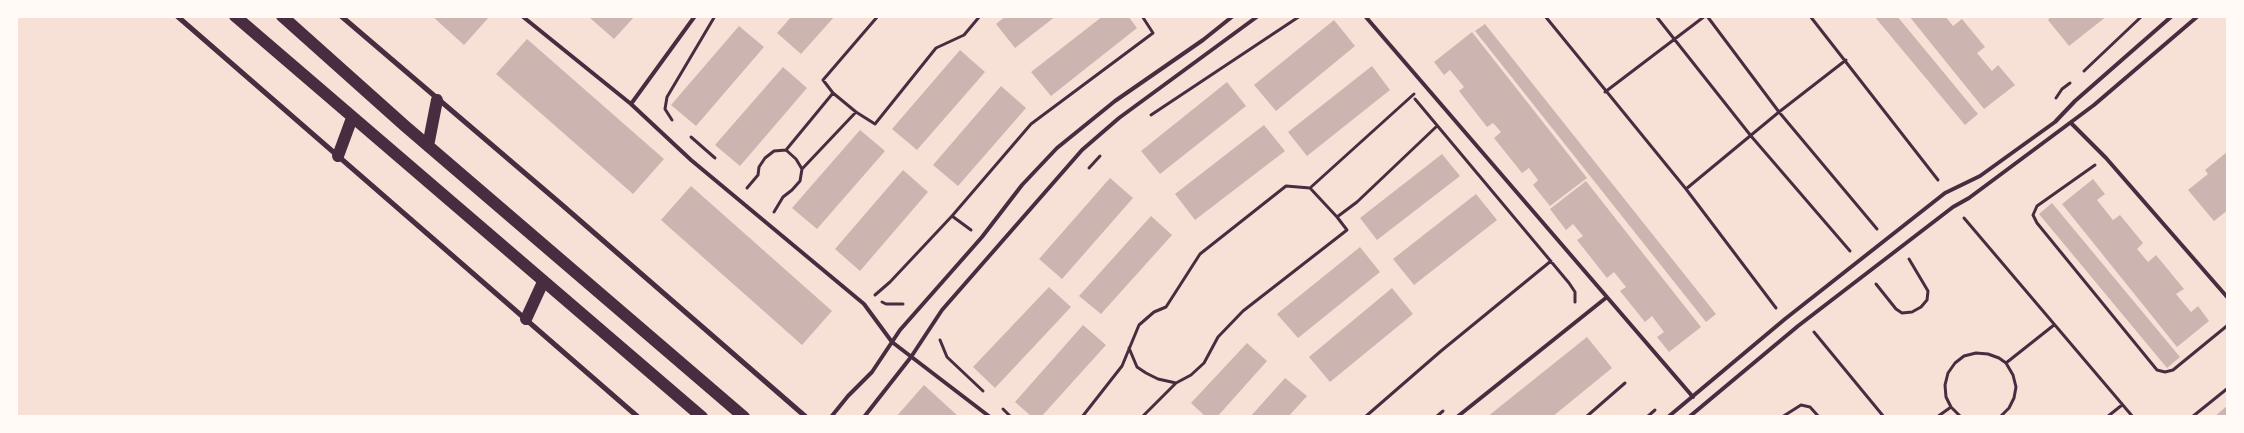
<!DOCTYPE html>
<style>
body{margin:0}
#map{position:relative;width:2244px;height:433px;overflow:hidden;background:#f7e1d7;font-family:"Open Sans",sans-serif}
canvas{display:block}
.frame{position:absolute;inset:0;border:18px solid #fffaf5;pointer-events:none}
</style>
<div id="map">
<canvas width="2244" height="433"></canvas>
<div class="frame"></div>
</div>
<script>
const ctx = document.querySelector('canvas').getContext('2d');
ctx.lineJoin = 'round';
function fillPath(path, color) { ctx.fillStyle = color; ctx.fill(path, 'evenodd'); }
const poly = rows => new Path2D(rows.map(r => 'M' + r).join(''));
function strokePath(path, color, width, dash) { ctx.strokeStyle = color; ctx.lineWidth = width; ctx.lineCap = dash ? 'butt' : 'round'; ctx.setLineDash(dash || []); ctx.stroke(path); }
fillPath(poly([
 [432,16,490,16,464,45],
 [592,16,635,16,614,39,590,18],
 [792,16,835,16,801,54,777,33],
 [1006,16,1056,16,1015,48,996,24],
 [1103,16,1128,16,1137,28,1051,96,1031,72],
 [1874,16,1897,16,1978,114,1965,125],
 [1909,16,1945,16,1953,26,1962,19,1985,47,1977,53,1992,71,1998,65,2015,85,1984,109],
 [2052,16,2107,16,2069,46,2048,20],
 [1334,20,1355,46,1276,111,1254,85],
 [1485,24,1716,314,1706,322,1475,31],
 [739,26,764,47,696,126,671,105],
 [1472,32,1587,178,1550,206,1533,185,1538,180,1529,168,1522,173,1494,138,1501,132,1493,123,1487,127,1459,91,1464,87,1450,70,1444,75,1434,62],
 [527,39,664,159,633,194,496,74],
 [960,50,985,72,917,150,892,129],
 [1372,66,1390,90,1307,156,1288,132],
 [783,67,807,88,740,166,715,145],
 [1227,82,1246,106,1160,174,1141,151],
 [1001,86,1026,108,958,186,933,165],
 [1264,125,1285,151,1195,220,1175,194],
 [860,130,885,151,817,229,792,208],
 [2227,152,2228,210,2214,221,2188,190,2208,174,2205,170],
 [1442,154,1460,176,1377,240,1360,218],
 [903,170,928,192,860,271,835,249],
 [1110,178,1133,198,1062,279,1039,259],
 [2093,179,2105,194,2097,200,2113,220,2120,215,2143,243,2137,249,2148,262,2156,255,2184,289,2176,294,2191,312,2198,306,2209,321,2177,347,2062,204],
 [1586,181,1701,327,1669,352,1657,337,1664,332,1652,316,1645,322,1620,291,1626,287,1614,272,1607,278,1577,240,1583,236,1573,224,1566,230,1550,209],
 [691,186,832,311,802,345,661,220],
 [1476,194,1497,220,1414,285,1393,259],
 [2052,203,2180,357,2167,368,2039,214],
 [1151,216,1172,235,1101,314,1079,296],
 [1360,247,1380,272,1298,338,1277,314],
 [1049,287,1071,307,995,388,973,367],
 [1392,288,1413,314,1330,382,1309,357],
 [1083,325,1106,345,1041,417,1032,417,1015,402],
 [1587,337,1612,368,1552,417,1487,417],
 [1247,343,1267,361,1217,417,1206,417,1191,403],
 [1285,378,1307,396,1288,417,1250,417],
 [924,385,959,417,896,417],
 [2228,405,2228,417,2214,417]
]), '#ccb4b1');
strokePath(poly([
 [1545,16,1686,189,1776,308],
 [1656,16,1751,136,1850,251],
 [1707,16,1779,112,1877,229],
 [1810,16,1938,180],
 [2084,71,2142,16],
 [1605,92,1705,16],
 [833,93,856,112],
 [2056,98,2062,89,2070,83],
 [1415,99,1569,283,1575,292,1575,302],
 [1151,115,1300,16],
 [672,120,665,109,667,97,715,16],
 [691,137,715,158],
 [786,150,796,159,802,169],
 [2095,165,2037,206,2033,215,2037,223,2157,370,2165,372,2173,370,2228,325],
 [1089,168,1100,156],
 [747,188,758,175,759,167,765,158,774,151,786,150,833,93,823,80,878,16],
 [1310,188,1337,217],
 [1686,189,1779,112,1846,60],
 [774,212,783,197,792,190,800,181,802,169,856,112,875,124,936,48,964,35,980,16],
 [952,216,971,230],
 [1964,218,2133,417],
 [1876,284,1896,309,1902,313,1912,312,1921,307,1927,300,1928,291,1909,259],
 [875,295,890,282,952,216,1031,124,1153,33,1142,16],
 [882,302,886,304,903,304],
 [1814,332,1884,417],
 [940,340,947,357,983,391],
 [1129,348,1137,367,1146,373,1158,379,1176,383],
 [2006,363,2054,325],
 [1003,409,1011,417],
 [1082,417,1122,366,1139,325,1154,312,1166,307,1200,254,1286,186,1310,188,1414,94],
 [1142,417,1176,383,1191,375,1204,363,1218,337,1243,311,1347,230,1337,217,1357,202,1437,126],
 [1365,417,1441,351,1551,261],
 [1436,417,1443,411],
 [1586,417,1625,383],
 [1647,417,1655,410],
 [1782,417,1801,405,1810,407,1819,417],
 [1937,417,1951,407],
 [1961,417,1951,407,1946,397,1945,385,1948,373,1955,363,1964,356,1976,353,1988,354,1999,358,2006,363,2013,375,2016,387,2014,398,2009,408,2000,417],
 [2107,417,2122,405],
 [2192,417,2228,388]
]), '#4a2c40', 3);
strokePath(poly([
 [522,16,631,104,691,160,864,304,892,342,990,417],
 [1365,16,1693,397],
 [631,104,695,16],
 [2071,123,2106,158,2228,298],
 [831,417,848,396,872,372,900,330,982,237,1022,185,1057,148,1115,101,1203,40,1233,16],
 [864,417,911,357,942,310,1082,150,1119,118,1258,16],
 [1457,417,1607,297],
 [1668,417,1785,319,1945,193,1980,176,2055,122,2075,101,2172,16],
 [1689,417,1798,326,1953,207,1969,198,2094,105,2198,16]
]), '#4a2c40', 4);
strokePath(poly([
 [177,16,638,417],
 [341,16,561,204,806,417]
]), '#4a2c40', 5);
strokePath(poly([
 [235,16,702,417],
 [282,16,405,126,744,417],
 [428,146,437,100],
 [338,156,352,118],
 [526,319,543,282]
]), '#4a2c40', 12);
</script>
